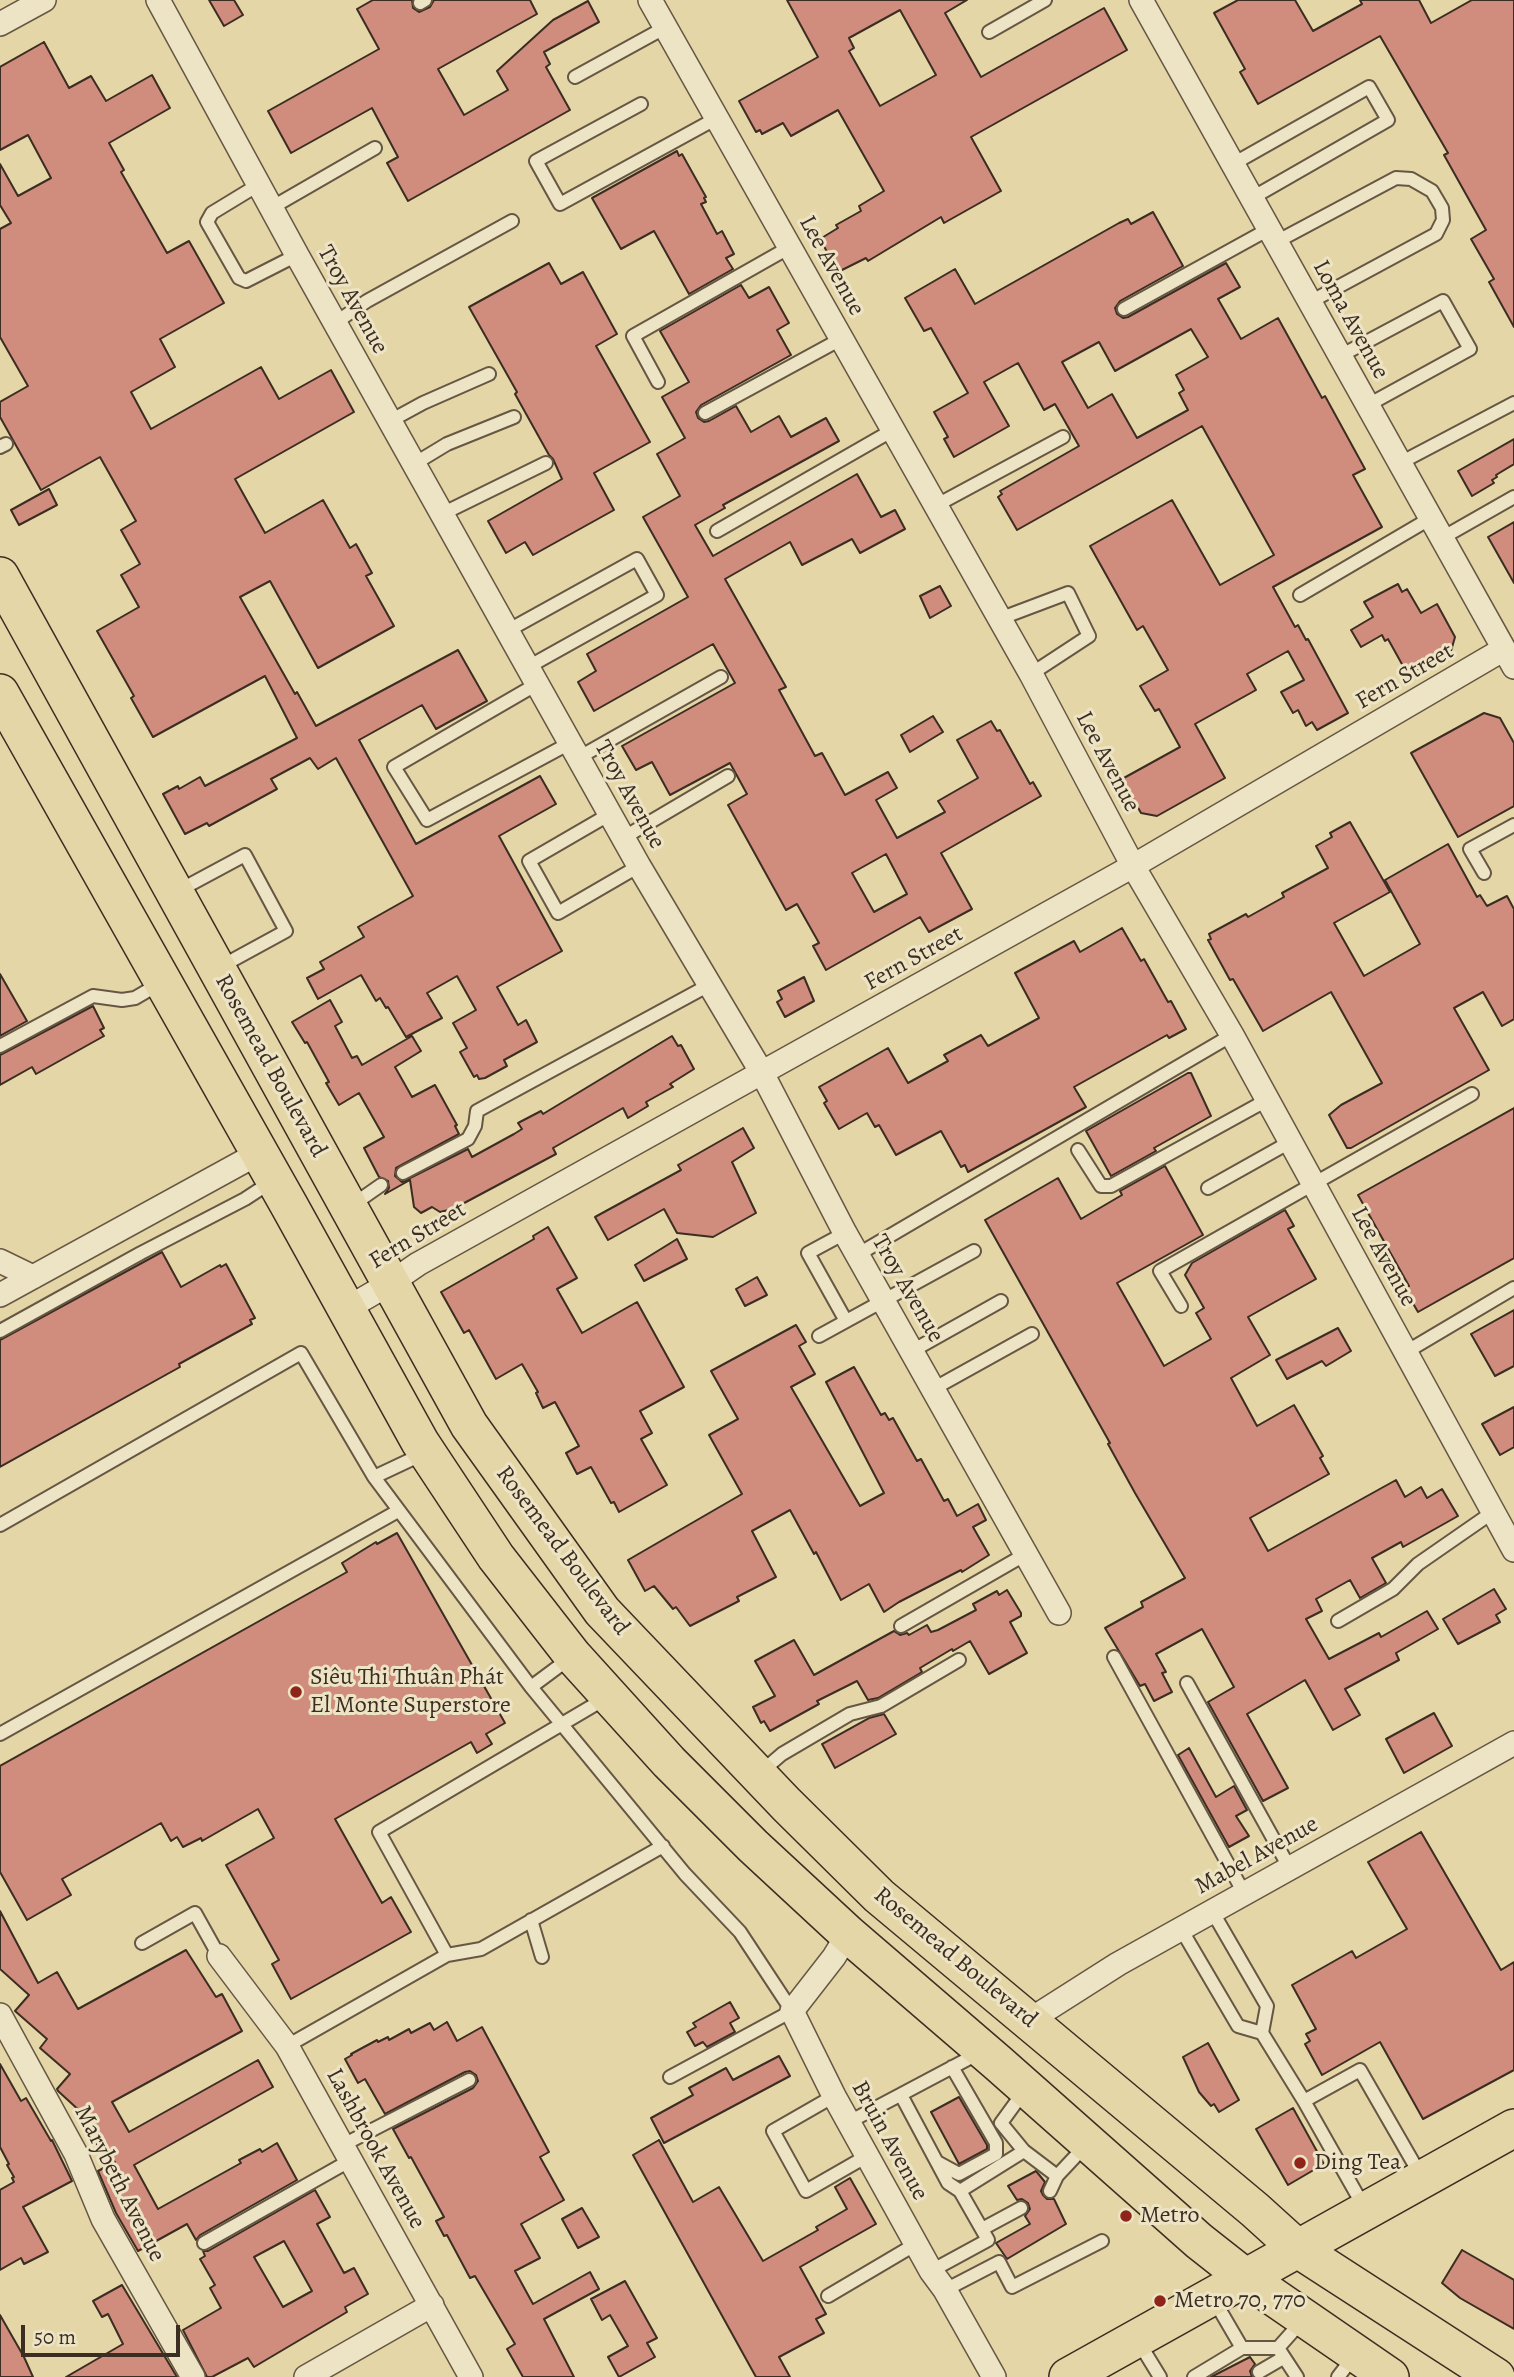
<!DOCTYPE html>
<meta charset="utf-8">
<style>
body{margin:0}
#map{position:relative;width:1514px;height:2377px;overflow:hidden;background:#e4d6a6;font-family:Alegreya,serif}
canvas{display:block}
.scale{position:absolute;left:21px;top:2325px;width:159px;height:32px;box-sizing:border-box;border:4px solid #3c2d23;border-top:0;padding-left:9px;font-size:21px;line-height:24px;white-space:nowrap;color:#3c2d23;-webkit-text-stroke:5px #ede4c5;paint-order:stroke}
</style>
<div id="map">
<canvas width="1514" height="2377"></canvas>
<div class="scale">50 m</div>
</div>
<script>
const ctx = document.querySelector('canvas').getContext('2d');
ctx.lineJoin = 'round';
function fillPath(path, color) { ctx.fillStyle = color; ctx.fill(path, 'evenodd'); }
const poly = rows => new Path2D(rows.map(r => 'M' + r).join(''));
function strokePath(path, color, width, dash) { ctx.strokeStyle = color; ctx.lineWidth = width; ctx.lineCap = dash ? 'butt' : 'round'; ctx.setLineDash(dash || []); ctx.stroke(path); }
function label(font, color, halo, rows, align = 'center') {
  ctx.font = font + ' Alegreya,serif'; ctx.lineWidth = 6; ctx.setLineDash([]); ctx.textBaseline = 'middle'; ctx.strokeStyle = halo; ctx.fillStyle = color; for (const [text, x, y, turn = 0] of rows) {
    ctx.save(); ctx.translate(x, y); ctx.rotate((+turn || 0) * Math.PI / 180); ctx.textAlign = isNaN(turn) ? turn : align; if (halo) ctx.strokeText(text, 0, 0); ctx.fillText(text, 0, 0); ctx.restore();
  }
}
const building = poly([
 [209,0,234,0,243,15,224,26,209,0],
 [373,0,412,0,413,8,419,12,430,7,434,0,530,0,537,14,438,69,464,115,508,90,497,71,553,20,588,1,599,22,544,52,550,64,546,67,570,110,408,201,387,163,398,157,372,108,291,153,268,111,379,49,357,9,373,0],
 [787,0,967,0,945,13,981,77,1104,8,1127,50,971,137,1001,191,944,223,941,217,868,261,866,258,838,272,820,239,838,228,836,225,861,211,859,206,884,191,838,110,791,136,783,123,762,134,760,130,756,132,739,101,818,57,787,0],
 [900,10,936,75,880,106,849,51,854,48,849,38,900,10],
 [1238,0,1295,0,1313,31,1362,4,1360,0,1419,0,1431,23,1472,0,1514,0,1514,327,1489,282,1494,279,1471,239,1486,230,1444,155,1448,153,1380,36,1258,104,1240,72,1245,69,1214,13,1238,0],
 [44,42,69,88,91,76,106,101,152,75,170,108,109,143,124,170,121,172,167,253,189,241,224,303,160,339,175,367,131,392,151,429,261,367,279,399,331,370,354,412,235,479,265,533,323,500,350,548,356,544,372,573,366,576,394,626,318,668,270,581,240,597,295,694,297,692,316,726,458,650,487,701,436,729,422,705,359,740,416,844,540,776,556,804,499,836,562,951,497,987,518,1025,526,1020,537,1042,504,1060,507,1066,485,1078,479,1079,477,1075,474,1077,460,1052,467,1048,453,1023,476,1010,457,976,427,993,442,1018,406,1037,388,1007,386,1008,380,998,376,1001,361,975,318,999,307,978,324,969,320,962,364,937,358,927,413,896,336,758,318,769,310,758,271,779,277,789,209,826,207,823,185,834,163,794,178,786,179,789,200,777,205,786,297,738,265,676,153,737,131,698,134,696,97,631,139,607,121,575,140,564,121,530,136,521,100,457,41,490,0,417,0,402,28,386,0,337,0,229,11,223,0,205,0,164,18,196,51,178,28,135,0,150,0,67,44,42],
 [677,151,679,156,682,154,706,197,704,198,706,202,701,204,717,234,722,231,734,254,726,258,733,269,689,294,654,231,621,249,592,198,677,151],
 [1153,212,1183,266,1120,301,1115,308,1117,314,1123,318,1128,317,1226,263,1240,287,1218,299,1241,339,1278,318,1322,398,1325,396,1365,469,1353,475,1382,527,1273,587,1295,627,1298,625,1306,640,1308,639,1348,713,1317,730,1312,722,1306,726,1298,710,1293,713,1281,692,1304,680,1288,651,1247,674,1256,690,1195,724,1225,778,1157,816,1141,813,1122,779,1180,747,1159,709,1155,711,1140,686,1168,670,1143,626,1137,630,1090,546,1172,500,1220,585,1274,555,1202,426,1017,530,998,497,1002,494,1000,491,1079,446,1055,404,1044,410,1018,363,984,382,1009,426,954,457,944,439,948,437,934,412,968,393,931,328,924,331,905,298,955,269,975,304,1119,223,1128,219,1131,224,1153,212],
 [1191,329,1208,357,1176,375,1184,390,1179,393,1188,410,1137,438,1112,394,1088,408,1062,362,1099,342,1115,371,1191,329],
 [549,263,561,284,583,272,617,334,596,346,650,442,594,473,614,510,533,555,525,542,506,553,488,521,562,479,553,459,549,455,515,394,517,392,469,307,549,263],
 [741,285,749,298,769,287,789,323,777,330,791,355,701,405,696,412,698,418,704,422,709,421,736,406,751,432,779,416,791,437,826,418,839,441,723,505,725,508,695,525,713,556,857,474,881,517,895,510,905,529,860,553,852,539,802,565,790,542,725,579,786,687,779,690,815,756,822,753,845,795,888,772,897,788,876,800,897,838,945,812,938,801,978,778,957,740,991,721,997,731,1000,730,1030,784,1033,782,1041,796,941,853,972,909,929,932,920,917,826,970,813,946,819,943,797,904,786,910,728,805,747,794,730,763,670,795,652,762,636,770,622,746,735,683,713,644,594,711,578,682,596,671,587,654,688,597,643,517,680,496,657,454,685,438,662,397,689,382,660,331,741,285],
 [886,854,907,894,874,912,852,873,886,854],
 [1514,439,1514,464,1496,475,1497,477,1492,480,1494,483,1472,496,1458,471,1514,439],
 [49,489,57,505,19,525,11,510,49,489],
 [1514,522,1514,583,1488,537,1514,522],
 [1398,584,1402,592,1407,589,1421,613,1437,604,1455,637,1451,651,1408,675,1388,639,1385,641,1382,635,1361,647,1351,630,1373,617,1364,602,1398,584],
 [940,586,951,606,930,618,920,596,940,586],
 [1484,713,1500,718,1514,743,1514,806,1458,837,1411,753,1484,713],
 [933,716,943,732,910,752,901,735,933,716],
 [1350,822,1390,892,1334,923,1364,976,1420,944,1385,880,1448,844,1477,897,1480,895,1487,906,1507,896,1514,909,1514,1019,1502,1026,1483,992,1454,1008,1489,1070,1351,1148,1347,1148,1329,1115,1341,1105,1382,1083,1331,992,1263,1031,1233,979,1230,980,1208,940,1211,939,1209,934,1246,914,1248,917,1284,897,1282,893,1328,868,1316,846,1332,837,1330,833,1350,822],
 [1122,928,1141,961,1144,959,1168,1002,1171,1001,1186,1029,1169,1038,1167,1035,1074,1087,1086,1107,968,1172,965,1165,961,1167,941,1131,896,1155,879,1125,875,1127,867,1113,839,1129,824,1103,827,1101,819,1087,888,1048,908,1083,948,1061,944,1055,981,1035,988,1046,1039,1018,1015,973,1074,941,1080,952,1122,928],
 [0,974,27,1021,0,1036,0,974],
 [804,977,814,1001,785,1017,777,1002,782,999,778,991,804,977],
 [330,1000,342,1022,335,1026,352,1058,357,1056,362,1065,412,1036,421,1051,395,1067,412,1097,435,1085,457,1125,455,1126,459,1134,396,1168,395,1176,402,1182,468,1149,472,1157,514,1134,522,1129,518,1123,541,1111,543,1114,672,1036,678,1046,681,1045,694,1069,670,1084,673,1087,646,1102,648,1106,628,1118,623,1108,553,1148,556,1154,453,1209,440,1212,432,1207,421,1213,414,1207,410,1180,385,1194,389,1188,388,1181,379,1177,364,1148,384,1137,359,1093,339,1105,326,1083,329,1082,307,1042,305,1043,292,1022,330,1000],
 [93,1006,104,1028,100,1030,104,1036,36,1074,32,1067,0,1085,0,1055,93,1006],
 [1188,1073,1191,1073,1211,1116,1154,1148,1156,1151,1111,1176,1086,1131,1188,1073],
 [1514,1108,1514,1258,1418,1312,1404,1288,1409,1286,1358,1195,1514,1108],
 [743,1128,754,1148,732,1162,756,1213,713,1237,677,1233,664,1209,608,1240,595,1217,681,1170,678,1165,743,1128],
 [1165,1166,1203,1235,1117,1283,1164,1366,1211,1339,1196,1313,1204,1308,1185,1275,1192,1263,1285,1210,1294,1226,1288,1229,1316,1279,1248,1317,1270,1355,1231,1378,1257,1426,1294,1405,1323,1456,1320,1458,1329,1474,1250,1518,1268,1551,1396,1480,1405,1497,1421,1487,1427,1498,1442,1489,1458,1516,1403,1547,1401,1542,1372,1558,1386,1583,1360,1598,1350,1580,1316,1599,1322,1611,1306,1619,1329,1659,1379,1633,1381,1637,1427,1611,1438,1629,1396,1653,1399,1660,1345,1689,1360,1715,1333,1730,1305,1680,1247,1714,1288,1788,1263,1801,1208,1702,1234,1687,1202,1629,1156,1654,1166,1672,1162,1673,1172,1692,1154,1701,1145,1684,1140,1686,1105,1628,1143,1607,1141,1602,1185,1578,1135,1493,1108,1444,1110,1443,985,1220,1058,1178,1081,1219,1122,1195,1120,1191,1165,1166],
 [548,1227,577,1278,557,1289,582,1333,637,1302,684,1387,640,1411,652,1433,641,1439,667,1485,619,1512,614,1502,611,1503,591,1467,577,1474,566,1453,579,1446,555,1402,543,1408,536,1393,538,1392,522,1364,496,1379,469,1330,464,1333,441,1292,534,1239,533,1236,548,1227],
 [677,1239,687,1259,644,1281,635,1265,677,1239],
 [162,1252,181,1287,220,1265,221,1267,226,1264,255,1318,250,1320,252,1324,179,1364,180,1367,0,1467,0,1340,162,1252],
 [757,1277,767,1295,745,1306,736,1289,757,1277],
 [1514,1310,1514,1366,1495,1376,1471,1334,1514,1310],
 [796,1325,806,1342,799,1346,815,1374,791,1387,860,1506,884,1493,826,1382,854,1367,881,1415,885,1413,889,1420,893,1418,917,1461,921,1459,944,1501,948,1499,957,1516,978,1504,986,1520,973,1527,989,1555,962,1572,961,1570,899,1602,884,1612,869,1584,841,1600,816,1552,814,1554,790,1510,752,1531,776,1577,737,1597,739,1601,690,1626,676,1607,673,1609,654,1586,645,1591,628,1560,742,1494,709,1435,738,1419,711,1371,796,1325],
 [1338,1328,1351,1351,1326,1366,1322,1361,1287,1379,1276,1360,1338,1328],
 [1514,1407,1514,1447,1500,1455,1482,1424,1514,1407],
 [397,1533,505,1723,486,1734,492,1744,477,1753,471,1742,335,1819,382,1903,391,1897,411,1932,291,1999,272,1964,279,1960,226,1865,274,1838,258,1809,202,1841,201,1838,183,1847,177,1837,171,1841,161,1823,62,1879,71,1895,27,1920,0,1872,0,1766,347,1572,342,1563,376,1542,377,1544,397,1533],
 [1494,1589,1506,1609,1496,1615,1500,1622,1458,1644,1443,1619,1494,1589],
 [1007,1590,1021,1613,1021,1616,1010,1622,1027,1653,989,1674,970,1641,953,1651,952,1649,920,1668,922,1672,878,1698,868,1700,857,1681,817,1701,819,1704,770,1731,764,1721,761,1723,753,1707,775,1696,755,1661,794,1640,814,1675,894,1631,900,1635,907,1633,909,1635,927,1625,931,1632,938,1630,976,1610,973,1604,997,1591,999,1595,1007,1590],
 [1434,1713,1452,1746,1404,1773,1386,1739,1434,1713],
 [884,1714,896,1734,835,1768,822,1744,869,1718,884,1714],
 [1189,1748,1216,1797,1234,1786,1247,1810,1236,1816,1249,1836,1229,1847,1178,1755,1189,1748],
 [1421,1832,1501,1970,1514,1962,1514,2070,1423,2119,1380,2042,1322,2075,1305,2044,1310,2041,1306,2034,1316,2029,1292,1985,1352,1951,1356,1958,1407,1929,1368,1862,1421,1832],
 [0,1911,38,1983,57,1972,78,2009,186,1950,216,1997,222,1994,242,2031,112,2102,129,2132,258,2060,273,2087,134,2165,158,2209,241,2163,239,2160,260,2149,262,2152,277,2143,297,2180,200,2235,196,2240,187,2224,138,2251,116,2213,98,2171,115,2162,85,2133,94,2124,58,2091,57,2089,70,2074,40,2048,47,2039,15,2011,29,1995,0,1969,0,1911],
 [730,2002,739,2018,730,2023,735,2032,707,2047,703,2042,695,2046,687,2032,696,2027,693,2023,730,2002],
 [447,2022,457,2041,482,2027,549,2152,540,2157,564,2200,521,2224,540,2258,515,2271,533,2304,590,2272,599,2289,544,2319,574,2377,523,2377,507,2349,515,2344,475,2276,470,2278,447,2235,444,2236,436,2221,444,2217,411,2157,409,2158,393,2129,473,2088,478,2081,476,2075,470,2071,465,2072,385,2114,365,2079,358,2083,345,2059,352,2055,351,2054,377,2040,378,2042,388,2037,389,2040,409,2029,411,2033,430,2023,434,2030,447,2022],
 [1208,2043,1239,2100,1219,2112,1214,2104,1211,2106,1199,2092,1183,2057,1208,2043],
 [779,2056,790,2076,664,2143,651,2118,693,2095,689,2088,726,2068,733,2080,779,2056],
 [0,2064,21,2101,26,2098,51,2141,52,2140,72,2181,23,2207,48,2252,24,2264,21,2258,0,2270,0,2190,14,2182,12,2178,14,2177,7,2165,9,2164,0,2147,0,2064],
 [959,2097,987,2145,987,2149,959,2164,931,2112,959,2097],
 [1293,2108,1324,2164,1288,2185,1256,2129,1293,2108],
 [659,2140,693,2202,719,2187,763,2261,818,2230,816,2227,847,2209,835,2187,850,2178,876,2224,800,2267,826,2314,816,2319,824,2333,779,2357,790,2377,756,2377,633,2155,659,2140],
 [1036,2171,1045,2182,1041,2191,1043,2195,1047,2199,1054,2199,1066,2224,1007,2259,996,2243,1030,2224,1025,2216,1030,2209,1028,2203,1022,2199,1017,2200,1008,2186,1036,2171],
 [315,2190,330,2217,317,2224,344,2273,354,2268,368,2294,345,2307,347,2312,254,2367,248,2358,212,2377,207,2377,183,2330,221,2308,210,2288,215,2285,200,2259,205,2256,203,2251,208,2251,315,2190],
 [284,2241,312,2291,283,2307,254,2257,284,2241],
 [582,2208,599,2237,578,2248,562,2219,582,2208],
 [1462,2250,1514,2280,1514,2329,1460,2298,1442,2283,1462,2250],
 [625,2281,657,2338,647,2343,655,2357,619,2377,608,2357,628,2346,610,2315,602,2320,591,2299,625,2281],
 [122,2285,177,2377,66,2377,123,2344,108,2314,102,2317,93,2301,122,2285],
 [0,2315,24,2357,33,2377,0,2377,0,2315],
 [1250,2357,1255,2364,1250,2371,1252,2377,1211,2377,1250,2357]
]);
fillPath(building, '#d08c7c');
strokePath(building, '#3c2d23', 2);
const lane = poly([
 [420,3,425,0],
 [989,32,1045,0],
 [575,77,666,27],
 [641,104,536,161,560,204,717,118],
 [1233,164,1369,87,1388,120,1252,198],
 [258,185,212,213,207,222,239,278,246,281,297,255],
 [271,208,375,148],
 [1276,242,1396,178,1411,179,1432,191,1442,208,1443,220,1436,234,1310,302],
 [1124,309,1269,229],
 [335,323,367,301,512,221],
 [1340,356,1443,301,1470,349,1368,405],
 [658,382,633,336,790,247],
 [705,413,841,339],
 [390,421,423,403,489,374],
 [0,447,6,444],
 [1400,463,1514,403],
 [414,464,447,444,514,417],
 [935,506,1063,437],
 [442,514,546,463],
 [717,531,893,430],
 [1442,538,1514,497],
 [1300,595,1431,518],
 [999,619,1068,593,1089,636,1031,674],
 [507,631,637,559,657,595,528,667],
 [537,684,394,767,427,820,570,743],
 [578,758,721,677],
 [610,814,529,861,558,913,639,866],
 [623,838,728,776],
 [1484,873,1470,849,1514,825],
 [178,891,245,855,286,931,220,967],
 [0,1046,93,996,122,1000,135,998,159,984],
 [1078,1150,1101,1186,1111,1186,1267,1100],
 [403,1173,468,1139,475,1126,477,1111,711,984],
 [1208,1188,1290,1142],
 [351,1206,381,1185],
 [845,1233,808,1253,846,1321],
 [857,1255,1232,1035],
 [1181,1306,1160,1271,1472,1094],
 [0,1331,141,1253,245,1199,271,1182],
 [819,1336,974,1251],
 [912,1351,1001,1301],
 [1406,1352,1514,1288],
 [933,1389,1032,1334],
 [374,1477,425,1453],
 [0,1525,301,1353,374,1477,531,1687,570,1658],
 [1338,1621,1393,1589,1418,1564,1493,1512],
 [901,1626,1026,1554],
 [1114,1657,1244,1893],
 [1187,1683,1289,1867],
 [531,1687,685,1874,740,1932,792,2011,670,2077],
 [0,1734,398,1511],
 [761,1772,782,1754,850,1714,881,1706,959,1660],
 [1212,1911,1267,2006,1262,2033,1304,2101,1360,2070,1421,2176],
 [531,1920,542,1957],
 [1181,1929,1238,2026,1262,2033],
 [142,1943,195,1913,219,1956],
 [447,1955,379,1832,606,1698],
 [287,2046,447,1955,481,1949,663,1846],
 [901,2095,948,2183,960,2191,988,2240,931,2271],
 [834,2096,773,2131,806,2191,867,2156],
 [1304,2101,1364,2207],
 [849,2122,981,2052],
 [343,2145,469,2080],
 [1024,2151,1001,2123,1025,2090],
 [937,2162,959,2174,996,2154,996,2143,952,2067],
 [960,2191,1024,2151,1057,2176,1087,2144],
 [1050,2191,1057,2176],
 [982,2229,1021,2208],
 [204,2243,351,2160],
 [945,2290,999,2262,1012,2287,1102,2241],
 [828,2296,916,2244],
 [1214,2300,1242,2348],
 [1138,2341,1160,2377],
 [1278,2348,1297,2377],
 [1259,2372,1283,2358],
 [1194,2377,1242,2348,1278,2348,1302,2321],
 [1338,2377,1355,2355]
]);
const street = poly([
 [158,0,297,255,639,866,762,1073,845,1233,1059,1613],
 [650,0,1031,674,1133,866,1232,1035,1514,1550],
 [1141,0,1514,667],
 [0,24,44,0],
 [0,1261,33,1277],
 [0,1295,259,1153],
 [346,1309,389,1284,418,1264,1133,866,1504,649],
 [848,1934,834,1957,792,2011,834,2096,931,2271,945,2290,994,2377],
 [219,1956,287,2046,471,2377],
 [0,2015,76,2154,103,2219,193,2377],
 [1030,2020,1118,1964,1514,1743],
 [306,2377,432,2305]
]);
const primary = poly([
 [0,576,469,1425,602,1611,786,1804,879,1896,1255,2210,1298,2249,1496,2377],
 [0,693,290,1207,420,1442,496,1557,573,1656,669,1762,753,1846,848,1934,998,2063,1199,2241,1246,2278,1390,2377],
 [1068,2377,1514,2128]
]);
strokePath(lane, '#665744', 16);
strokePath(street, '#665744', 26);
strokePath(primary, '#3c2d23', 40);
strokePath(lane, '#ede4c5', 12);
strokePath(street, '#ede4c5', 23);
strokePath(primary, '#e4d6a6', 37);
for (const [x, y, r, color] of [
 [296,1692,7,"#8f2418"],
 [1300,2163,7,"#8f2418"],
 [1126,2216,7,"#8f2418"],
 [1160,2301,7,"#8f2418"]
]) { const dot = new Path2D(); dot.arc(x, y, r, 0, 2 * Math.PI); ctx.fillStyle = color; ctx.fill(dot); strokePath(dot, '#ede4c5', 2.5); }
label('24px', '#3c2d23', '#ede4c5', [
 ["Lee Avenue",831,266,61],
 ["Troy Avenue",352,300,61],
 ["Loma Avenue",1350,320,61],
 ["Fern Street",1405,677,-30],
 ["Lee Avenue",1107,762,62],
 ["Troy Avenue",629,795,61],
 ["Fern Street",914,959,-29],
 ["Rosemead Boulevard",270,1066,61],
 ["Fern Street",418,1236,-31],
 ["Lee Avenue",1383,1257,61],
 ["Troy Avenue",907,1289,60],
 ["Rosemead Boulevard",562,1551,53],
 ["Mabel Avenue",1257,1856,-29],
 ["Rosemead Boulevard",955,1958,40],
 ["Bruin Avenue",889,2141,61],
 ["Lashbrook Avenue",375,2149,61],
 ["Marybeth Avenue",119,2184,63]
]);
label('24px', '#3c2d23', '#ede4c5', [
 ["Siêu Thi Thuân Phát",310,1678],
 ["El Monte Superstore",310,1706],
 ["Ding Tea",1314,2163],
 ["Metro",1140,2216],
 ["Metro 70, 770",1174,2301]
], 'left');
</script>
